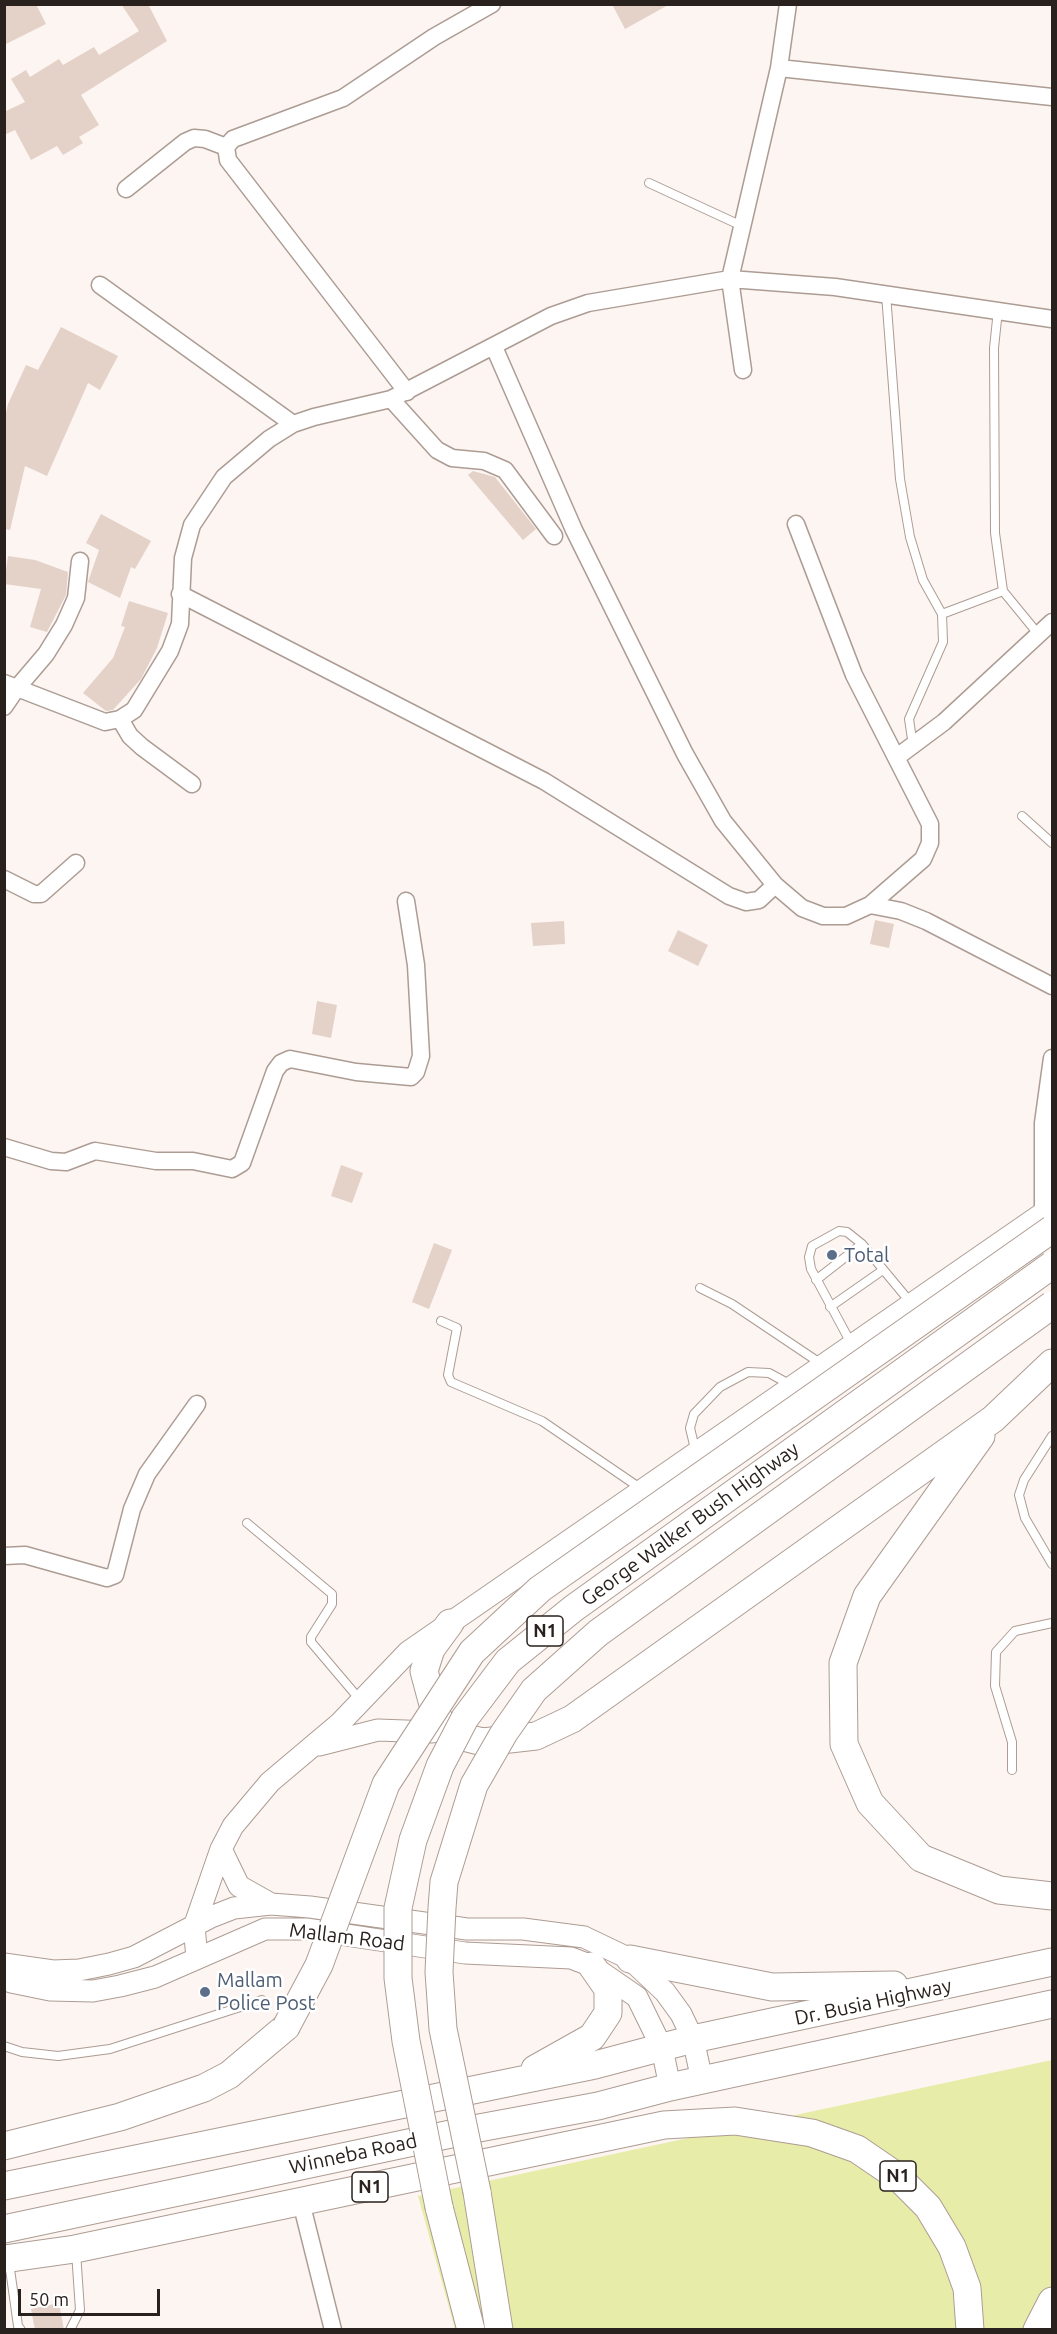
<!DOCTYPE html>
<style>
body{margin:0}
#map{position:relative;width:1057px;height:2334px;overflow:hidden;background:#fcf5f1;font-family:Ubuntu,sans-serif}
canvas{display:block}
.frame{position:absolute;inset:0;border:6px solid #28211d;pointer-events:none}
.scale{position:absolute;left:18px;top:2289px;width:142px;height:27px;box-sizing:border-box;border:3px solid #28211d;border-top:0;padding-left:8px;font-size:18px;line-height:21px;white-space:nowrap;color:#28211d;-webkit-text-stroke:4px #fff;paint-order:stroke}
</style>
<div id="map">
<canvas width="1057" height="2334"></canvas>
<div class="frame"></div>
<div class="scale">50 m</div>
</div>
<script>
const ctx = document.querySelector('canvas').getContext('2d');
ctx.lineJoin = 'round';
function fillPath(path, color) { ctx.fillStyle = color; ctx.fill(path, 'evenodd'); }
const poly = rows => new Path2D(rows.map(r => 'M' + r).join(''));
function strokePath(path, color, width, dash) { ctx.strokeStyle = color; ctx.lineWidth = width; ctx.lineCap = dash ? 'butt' : 'round'; ctx.setLineDash(dash || []); ctx.stroke(path); }
function label(font, color, halo, rows, align = 'center') {
  ctx.font = font + ' Ubuntu,sans-serif'; ctx.lineWidth = 5; ctx.setLineDash([]); ctx.textBaseline = 'middle'; ctx.strokeStyle = halo; ctx.fillStyle = color; for (const [text, x, y, turn = 0] of rows) {
    ctx.save(); ctx.translate(x, y); ctx.rotate((+turn || 0) * Math.PI / 180); ctx.textAlign = isNaN(turn) ? turn : align; if (halo) ctx.strokeText(text, 0, 0); ctx.fillText(text, 0, 0); ctx.restore();
  }
}
fillPath(poly([
 [1052,2060,1052,2329,455,2329,418,2196]
]), '#e7eca8');
fillPath(poly([
 [4,4,36,4,46,24,4,45],
 [121,4,148,4,167,41,81,95,99,125,79,137,83,143,63,155,57,146,31,160,15,130,4,135,4,112,25,102,11,79,26,70,30,77,59,59,63,65,94,47,99,55,139,31],
 [612,4,670,4,625,29],
 [61,327,118,356,100,390,88,383,47,476,25,466,10,530,4,529,4,421,8,404,26,365,38,370],
 [473,471,495,477,536,529,523,540,468,475],
 [101,514,151,541,135,569,131,567,120,598,88,582,99,550,86,543],
 [8,556,35,560,68,572,66,595,47,632,30,627,41,589,4,584],
 [129,601,168,613,157,648,141,679,113,710,106,711,83,693,113,658,125,627,121,626],
 [875,920,894,924,889,948,870,944],
 [564,921,565,944,533,946,531,923],
 [678,930,708,945,698,966,668,951],
 [317,1001,337,1005,331,1038,312,1034],
 [341,1165,363,1173,352,1203,331,1196],
 [434,1243,452,1250,429,1309,412,1302],
 [59,2303,64,2330,35,2330,31,2309]
]), '#e4d2c9');
const service = poly([
 [649,183,742,226],
 [886,294,900,479,910,537,923,580,942,614,1003,591,995,533,994,348,998,310],
 [1003,591,1039,635],
 [913,746,909,719,943,642,942,614],
 [1022,816,1052,843],
 [816,1280,862,1244],
 [700,1288,732,1304,823,1365],
 [830,1307,883,1270],
 [441,1321,457,1328,448,1375,451,1382,542,1421,643,1490],
 [852,1345,811,1269,809,1257,812,1246,839,1231,847,1232,862,1244,911,1303],
 [1052,1436,1024,1480,1019,1495,1025,1518,1052,1564],
 [696,1453,690,1428,694,1414,720,1387,748,1372,769,1373,791,1385],
 [247,1523,332,1594,332,1604,311,1637,311,1642,361,1701],
 [1012,1770,1012,1742,995,1686,996,1652,1015,1631,1052,1623],
 [4,2046,22,2052,58,2056,110,2049,262,2000],
 [9,2262,18,2326,21,2330],
 [70,2330,80,2310,76,2252]
]);
const minor = poly([
 [779,68,1052,97],
 [126,189,185,142,194,138,205,139,226,147],
 [100,285,293,424],
 [494,347,574,530,685,754,723,821,775,885,802,908,823,916,846,916,870,905,923,859,930,843,930,824,854,675,796,524],
 [743,370,730,279,779,68,788,4],
 [407,392,228,160,226,147,233,139,343,98,434,37,492,4],
 [391,399,437,450,452,458,484,461,505,470,554,536],
 [180,594,544,781,729,896,746,902,759,900,775,885],
 [4,683,105,722,120,719,134,710,170,651,180,624,183,558,192,525,224,477,269,439,293,424,314,417,391,399,551,316,588,303,730,279,835,287,1052,319],
 [4,707,17,688,46,654,64,625,76,598,80,561],
 [120,719,130,736,142,747,192,784],
 [897,757,944,722,1052,622],
 [4,879,34,894,41,894,76,863],
 [870,905,901,911,926,921,1052,986],
 [4,1147,51,1161,66,1162,95,1151,156,1161,193,1161,232,1169,242,1163,275,1071,281,1063,290,1059,356,1072,411,1077,416,1072,421,1056,416,965,406,901],
 [1043,1213,1043,1123,1052,1058],
 [4,1556,25,1555,107,1578,115,1575,132,1509,147,1474,197,1404],
 [301,2202,333,2330]
]);
const tertiary = poly([
 [319,1745,378,1730,432,1732],
 [221,1849,239,1886,271,1904],
 [197,1957,194,1927,221,1849,233,1826,270,1782,340,1723,408,1652,1052,1207],
 [4,1964,53,1971,79,1970,109,1964,134,1957,211,1917,234,1908,271,1904,310,1907,467,1929,523,1929,584,1937,630,1959,665,1992,681,2014,693,2039,702,2080],
 [4,1977,11,1982,50,1990,93,1991,120,1986,155,1977,265,1929,306,1929,465,1953,571,1958,592,1966,637,1997,662,2048,670,2087]
]);
const trunk = poly([
 [981,1436,867,1596,843,1663,844,1744,870,1803,921,1858,999,1890,1052,1896],
 [450,1623,431,1649,424,1671,435,1712,447,1733,483,1742,536,1736,572,1719,993,1419,1052,1363],
 [630,1959,772,1987,894,1985],
 [535,2069,592,2037,608,2013,608,1989,592,1966],
 [4,2146,120,2117,204,2088,229,2075,286,2027],
 [4,2186,595,2065,693,2039,1052,1962],
 [477,2192,499,2330],
 [439,2207,471,2330],
 [4,2229,479,2128,598,2106,670,2087,1052,2004],
 [4,2259,75,2249,664,2125,735,2121,812,2133,857,2149,898,2177,928,2207,952,2247,967,2288,970,2330],
 [1037,2330,1052,2301]
]);
strokePath(service, '#ad9c93', 10);
strokePath(minor, '#ad9c93', 19);
strokePath(tertiary, '#ad9c93', 23);
strokePath(trunk, '#ad9c93', 29);
strokePath(service, '#fff', 8);
strokePath(minor, '#fff', 16);
strokePath(tertiary, '#fff', 21);
strokePath(trunk, '#fff', 27);
const trunkBridge = poly([
 [286,2027,319,1965,386,1784,472,1652,540,1589,1052,1229],
 [477,2192,443,2029,439,1972,442,1908,444,1882,474,1785,504,1733,534,1690,598,1633,1052,1305],
 [439,2207,406,2041,398,1978,398,1908,413,1840,440,1766,465,1718,508,1661,574,1608,1052,1265]
]);
strokePath(trunkBridge, '#ad9c93', 29, []);
strokePath(trunkBridge, '#fff', 27);
for (const [x, y, r, color] of [
 [832,1255,6,"#5c6f8a"],
 [205,1992,6,"#5c6f8a"]
]) { const dot = new Path2D(); dot.arc(x, y, r, 0, 2 * Math.PI); ctx.fillStyle = color; ctx.fill(dot); strokePath(dot, '#fff', 2); }
for (const [x, y, w] of [
 [545,1631,36],
 [898,2176,36],
 [370,2187,36]
]) { const box = new Path2D(); box.roundRect(x - w / 2, y - 15, w, 30, 4.5); ctx.fillStyle = '#fff'; ctx.fill(box); strokePath(box, '#28211d', 1.5); }
label('bold 18px', '#28211d', null, [
 ["N1",545,1631],
 ["N1",898,2176],
 ["N1",370,2187]
]);
label('20px', '#4e5e75', '#fff', [
 ["Total",844,1255],
 ["Mallam",217,1980],
 ["Police Post",217,2003]
], 'left');
label('20px', '#28211d', '#fff', [
 ["George Walker Bush Highway",690,1524,-36],
 ["Mallam Road",347,1937,7],
 ["Dr. Busia Highway",873,2002,-12],
 ["Winneba Road",353,2154,-12]
]);
</script>
